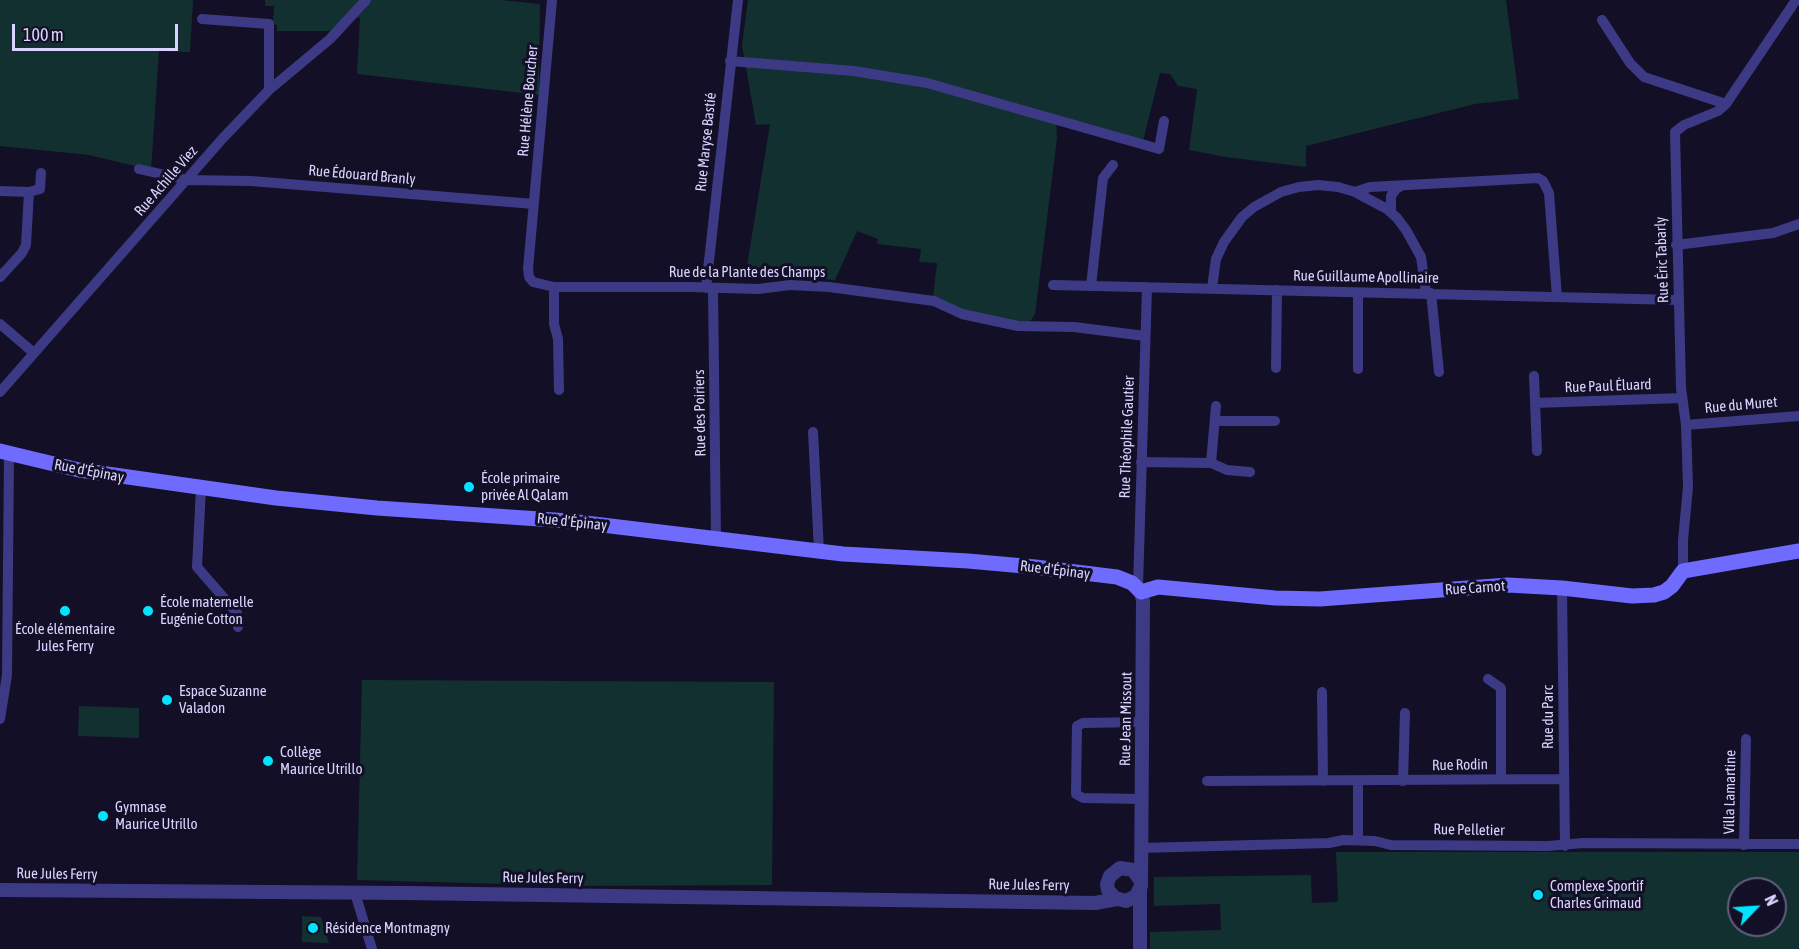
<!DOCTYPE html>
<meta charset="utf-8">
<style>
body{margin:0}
#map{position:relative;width:1799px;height:949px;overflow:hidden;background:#130f26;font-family:"Asap Condensed",sans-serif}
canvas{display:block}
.north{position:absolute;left:1727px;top:877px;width:60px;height:60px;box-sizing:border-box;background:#130f26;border:2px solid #625e7d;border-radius:50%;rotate:65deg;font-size:16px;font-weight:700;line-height:24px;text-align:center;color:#d9d4ff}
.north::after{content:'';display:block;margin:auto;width:21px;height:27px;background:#00e5ff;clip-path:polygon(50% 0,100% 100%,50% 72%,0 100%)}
.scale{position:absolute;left:12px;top:24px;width:166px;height:27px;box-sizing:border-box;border:3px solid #d9d4ff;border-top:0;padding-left:8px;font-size:18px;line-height:21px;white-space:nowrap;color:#d9d4ff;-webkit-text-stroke:4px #130f26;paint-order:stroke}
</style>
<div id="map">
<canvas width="1799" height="949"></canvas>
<div class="north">N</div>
<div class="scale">100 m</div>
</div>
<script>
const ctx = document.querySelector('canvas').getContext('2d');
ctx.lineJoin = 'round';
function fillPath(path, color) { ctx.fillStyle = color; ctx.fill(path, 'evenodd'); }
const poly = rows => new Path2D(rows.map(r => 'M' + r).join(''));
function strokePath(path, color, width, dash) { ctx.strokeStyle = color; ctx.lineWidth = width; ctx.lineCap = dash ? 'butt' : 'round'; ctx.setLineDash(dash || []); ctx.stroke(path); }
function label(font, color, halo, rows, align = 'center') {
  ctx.font = font + ' "Asap Condensed",sans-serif'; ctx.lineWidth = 6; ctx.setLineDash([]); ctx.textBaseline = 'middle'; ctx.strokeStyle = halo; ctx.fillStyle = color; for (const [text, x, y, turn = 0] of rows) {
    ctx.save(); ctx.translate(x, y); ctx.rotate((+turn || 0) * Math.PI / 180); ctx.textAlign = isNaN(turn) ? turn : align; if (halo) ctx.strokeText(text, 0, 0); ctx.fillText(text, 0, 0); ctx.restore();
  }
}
fillPath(poly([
 [0,0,193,0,190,52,159,51,151,170,89,155,0,146],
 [265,0,501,0,540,4,539,95,357,74,360,18,348,15,336,31,277,31,277,25,273,24,274,6,265,6],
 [748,0,1506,0,1519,99,1475,104,1306,146,1306,167,1226,157,1189,150,1197,89,1178,86,1170,74,1160,73,1143,141,1056,119,1057,138,1035,314,1031,320,1026,323,966,311,933,297,937,263,919,262,921,249,877,244,878,239,857,231,835,280,746,272,770,124,756,125,742,45],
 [362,680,774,682,772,885,580,886,357,880],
 [79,706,139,708,139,738,78,736],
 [1336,852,1799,852,1799,949,1150,949,1150,932,1221,930,1220,904,1154,906,1154,877,1311,875,1312,903,1336,902,1338,900],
 [1739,889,1775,889,1775,925,1739,925],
 [302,916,321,917,329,943,302,942]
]), '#12302f');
strokePath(poly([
 [552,0,528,269,529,277,533,282,554,287,690,287,758,289,790,285,829,287,934,301,962,314,1018,326,1074,327,1145,336],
 [202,19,269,24,269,90],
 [1602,20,1630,63,1644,77,1726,104],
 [730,61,854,71,927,83,1159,149,1164,121],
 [139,169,187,180,251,181,534,204],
 [0,191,29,192,40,189,41,173],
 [1355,192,1370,187,1538,178,1543,181,1549,193,1557,297],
 [1391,212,1391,196,1396,189,1401,186],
 [1676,245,1773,233,1799,224],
 [0,277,22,253,26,245,29,192],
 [1053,285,1678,300],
 [1091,286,1103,178,1113,165],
 [554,287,554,324,558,339,559,390],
 [706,288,738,0],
 [713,288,716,538],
 [1212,288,1216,259,1224,242,1242,217,1254,207,1281,192,1299,187,1318,185,1338,187,1355,192,1387,209,1397,218,1406,230,1421,257,1426,293],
 [1431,293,1439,372],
 [0,324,34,353],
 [1276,368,1277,290],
 [1358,369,1358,293],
 [1534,376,1537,451],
 [0,392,223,138,269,90,330,39,366,0],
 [1535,403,1682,398],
 [1215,421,1275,421],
 [1686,425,1799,416],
 [813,432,819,551],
 [1141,462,1211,463,1227,470,1250,472],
 [1211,463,1216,406],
 [201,488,197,567,237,613,238,627],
 [1683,571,1683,540,1688,487,1686,425,1681,388,1675,132,1684,125,1718,111,1726,104,1796,0],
 [1138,587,1147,287],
 [1562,588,1565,846],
 [1488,679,1501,688,1501,779],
 [1322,692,1323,781],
 [0,719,7,675,9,454],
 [1207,781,1563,779],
 [1403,781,1405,713],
 [1141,799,1083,798,1076,794,1077,726,1083,723,1142,722],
 [1358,840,1358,782],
 [1744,845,1746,739],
 [1140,848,1329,843,1343,840,1375,841,1391,845,1548,846,1583,843,1799,844],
 [355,893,372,949]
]), '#3d3a85', 10);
strokePath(poly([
 [1140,880,1133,870,1120,868,1110,876,1107,884,1108,890,1115,898,1126,901,1136,896,1141,886,1143,601,1141,592],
 [0,890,405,893,1095,903,1117,899],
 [1140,890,1140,949]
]), '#3d3a85', 14);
strokePath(poly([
 [0,451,79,470,276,498,377,508,569,521,843,554,968,561,1035,567,1117,577,1132,583,1141,592,1158,587,1275,598,1320,599,1508,585,1562,588,1632,596,1654,595,1664,592,1672,586,1683,571,1799,551]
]), '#6f6bff', 15);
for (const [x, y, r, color] of [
 [469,487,6,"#00e5ff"],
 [65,611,6,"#00e5ff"],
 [148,611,6,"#00e5ff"],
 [167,700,6,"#00e5ff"],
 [268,761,6,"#00e5ff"],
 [103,816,6,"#00e5ff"],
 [1538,895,6,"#00e5ff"],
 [313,928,6,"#00e5ff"]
]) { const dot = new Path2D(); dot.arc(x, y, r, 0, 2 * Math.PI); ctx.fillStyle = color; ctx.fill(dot); strokePath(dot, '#130f26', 2); }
label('15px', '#d9d4ff', '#130f26', [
 ["Rue Hélène Boucher",528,101,-85],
 ["Rue Maryse Bastié",706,142,-84],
 ["Rue Édouard Branly",362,175,5],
 ["Rue Achille Viez",166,181,-49],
 ["Rue Éric Tabarly",1662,260,-92],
 ["Rue de la Plante des Champs",747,272],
 ["Rue Guillaume Apollinaire",1366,277,1],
 ["Rue Paul Éluard",1608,386,-2],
 ["Rue du Muret",1741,405,-5],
 ["Rue des Poiriers",700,413,-91],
 ["Rue Théophile Gautier",1127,437,-88],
 ["Rue d'Épinay",89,471,11],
 ["Rue d'Épinay",572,522,6],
 ["Rue d'Épinay",1055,570,7],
 ["Rue Carnot",1475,588,-4],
 ["Rue du Parc",1548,717,-90],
 ["Rue Jean Missout",1126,719,-89],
 ["Rue Rodin",1460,765,-1],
 ["Villa Lamartine",1730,792,-89],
 ["Rue Pelletier",1469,830,1],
 ["Rue Jules Ferry",57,874,1],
 ["Rue Jules Ferry",543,878,1],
 ["Rue Jules Ferry",1029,885,1]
]);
label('15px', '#d9d4ff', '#130f26', [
 ["École primaire",481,478],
 ["privée Al Qalam",481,495],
 ["École maternelle",160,602],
 ["Eugénie Cotton",160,619],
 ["École élémentaire",65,629,"center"],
 ["Jules Ferry",65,646,"center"],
 ["Espace Suzanne",179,691],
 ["Valadon",179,708],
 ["Collège",280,752],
 ["Maurice Utrillo",280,769],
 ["Gymnase",115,807],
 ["Maurice Utrillo",115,824],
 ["Complexe Sportif",1550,886],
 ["Charles Grimaud",1550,903],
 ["Résidence Montmagny",325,928]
], 'left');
</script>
